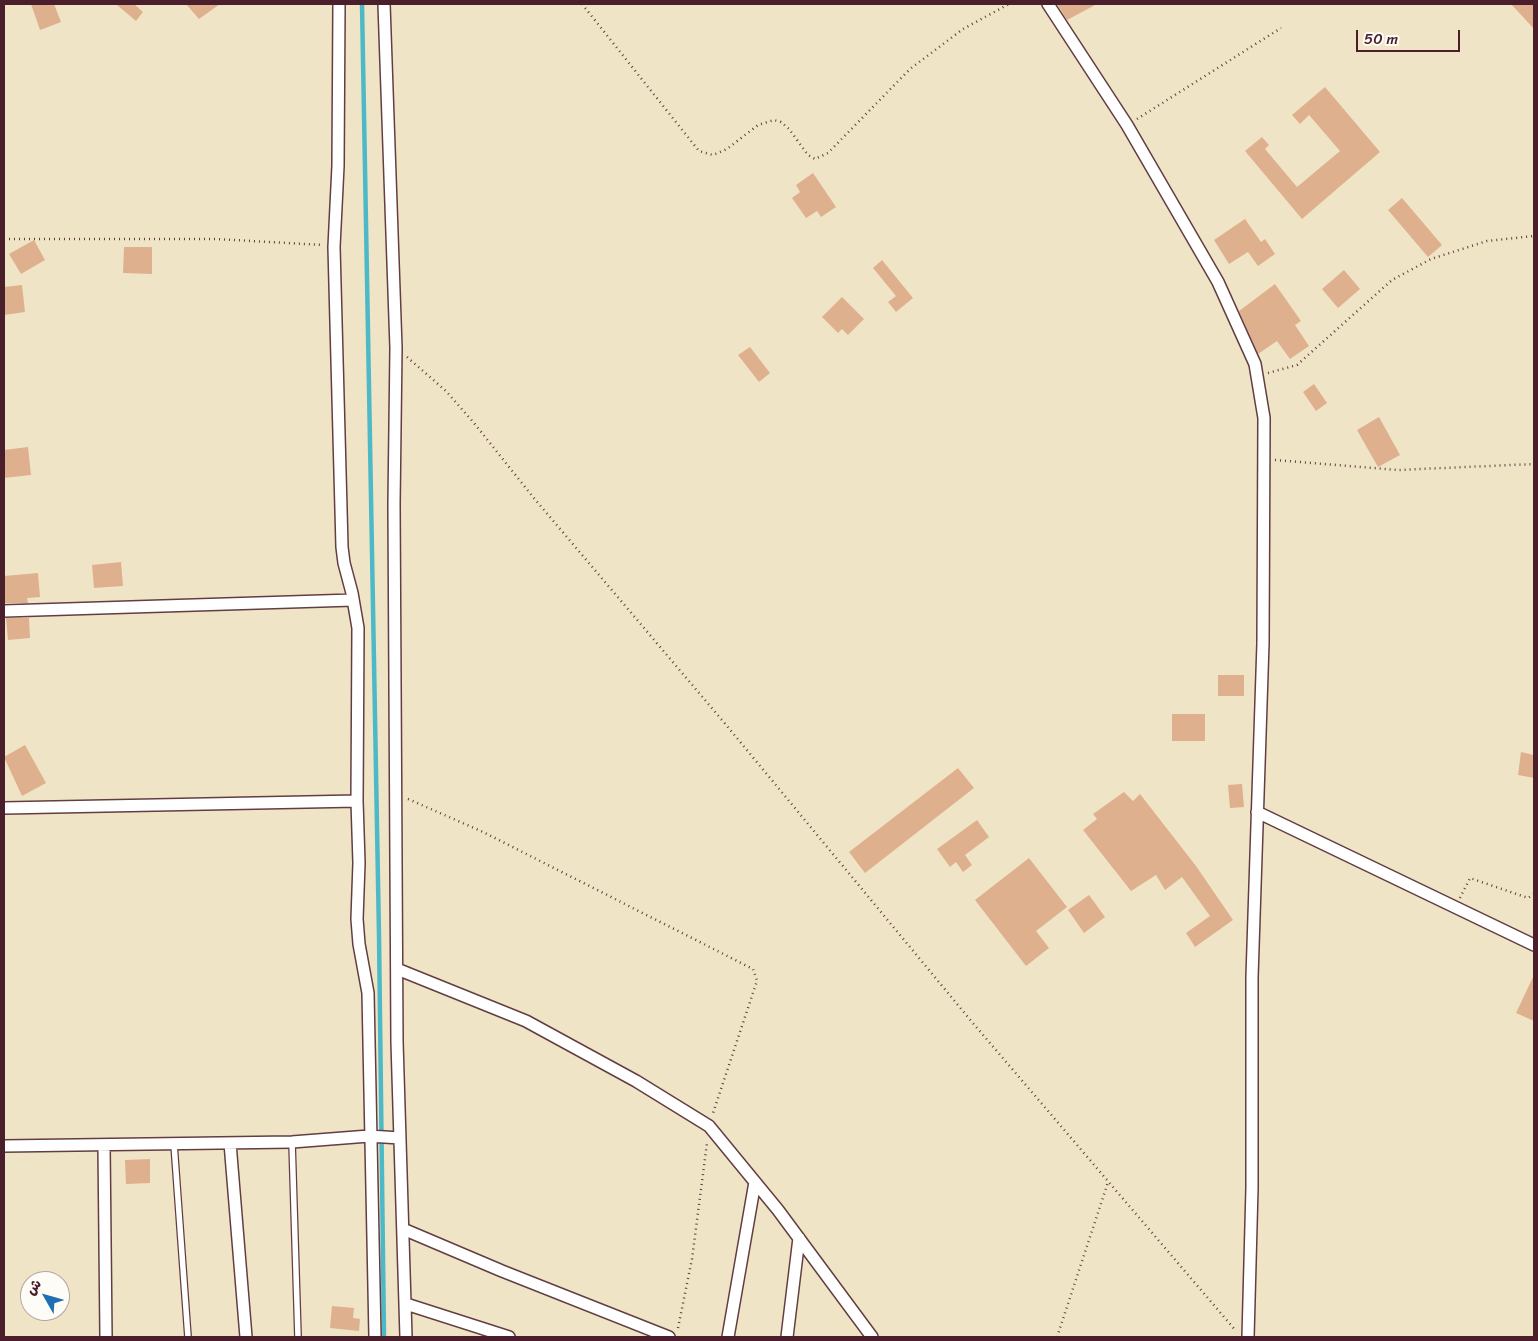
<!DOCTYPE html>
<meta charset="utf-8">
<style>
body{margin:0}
#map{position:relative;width:1538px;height:1341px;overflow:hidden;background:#f0e4c6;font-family:Sriracha,"Playpen Sans Arabic",sans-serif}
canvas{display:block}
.frame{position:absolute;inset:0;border:5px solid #4a1f2b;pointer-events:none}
.north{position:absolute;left:20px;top:1271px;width:50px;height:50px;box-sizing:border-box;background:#fdfcf7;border:1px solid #b5a4a5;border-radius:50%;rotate:308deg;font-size:14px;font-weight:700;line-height:20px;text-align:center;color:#4a1f2b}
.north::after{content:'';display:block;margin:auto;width:18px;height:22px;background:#1f6fb2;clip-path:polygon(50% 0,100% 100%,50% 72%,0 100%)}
.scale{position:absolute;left:1356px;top:30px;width:104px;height:22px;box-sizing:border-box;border:2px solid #4a1f2b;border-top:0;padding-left:6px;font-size:15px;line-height:18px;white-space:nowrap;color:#4a1f2b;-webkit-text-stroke:4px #fdfcf7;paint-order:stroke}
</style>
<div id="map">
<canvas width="1538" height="1341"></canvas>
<div class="frame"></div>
<div class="north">ش</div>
<div class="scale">50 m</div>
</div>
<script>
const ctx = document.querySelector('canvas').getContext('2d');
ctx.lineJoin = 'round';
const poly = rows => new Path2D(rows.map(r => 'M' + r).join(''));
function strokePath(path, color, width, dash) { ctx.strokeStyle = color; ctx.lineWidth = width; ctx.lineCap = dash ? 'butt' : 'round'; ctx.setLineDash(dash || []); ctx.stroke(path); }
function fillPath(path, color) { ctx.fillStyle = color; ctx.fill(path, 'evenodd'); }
strokePath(poly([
 [362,4,379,935,384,1337]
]), '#4db9c7', 4.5);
fillPath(poly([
 [31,4,54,4,61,22,40,30],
 [116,4,134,4,143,12,136,21],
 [186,4,220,4,199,19],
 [1057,4,1097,4,1067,20],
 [1511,4,1534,4,1534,29],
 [1325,87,1380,152,1302,219,1245,151,1262,137,1269,145,1265,149,1297,187,1340,151,1309,115,1300,124,1292,115],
 [813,173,836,207,821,217,817,211,806,218,792,198,800,192,796,185],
 [1402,198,1442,245,1428,257,1388,210],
 [1245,219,1261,242,1265,239,1275,254,1258,266,1248,252,1229,264,1214,240],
 [34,240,45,260,21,274,9,254],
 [124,247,152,247,152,274,123,273],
 [882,260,913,298,896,312,888,302,896,296,873,268],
 [1344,270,1360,289,1338,308,1322,289],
 [1275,284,1301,321,1295,325,1309,346,1290,359,1277,341,1258,354,1239,311],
 [22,285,25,312,4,315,4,287],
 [842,297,864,319,848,335,842,329,838,333,822,317],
 [750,347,770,373,759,382,738,355],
 [1314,384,1327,403,1316,411,1303,392],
 [1379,417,1400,455,1378,467,1357,430],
 [28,447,31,475,4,478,4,450],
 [121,562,123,586,94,588,92,565],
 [38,573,40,597,27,598,28,603,5,603,4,576],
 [6,618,29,618,30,638,8,640],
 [1218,675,1244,675,1244,696,1218,696],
 [1172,714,1205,714,1205,741,1172,741],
 [25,745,46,783,22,796,4,757],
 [1521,752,1534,755,1534,778,1518,775],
 [958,768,974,788,865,873,849,852],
 [1242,784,1244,807,1230,808,1228,785],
 [1124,792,1133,801,1140,794,1196,866,1233,920,1195,947,1186,933,1210,916,1182,877,1165,890,1156,875,1131,891,1083,830,1097,819,1093,814],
 [977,820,989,837,965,855,972,865,963,872,956,862,950,867,937,849],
 [1029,858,1067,907,1036,931,1049,948,1026,966,975,900],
 [1089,895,1105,917,1084,933,1068,910],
 [1534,975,1534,1021,1516,1013],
 [150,1159,150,1183,126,1184,125,1160],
 [332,1306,354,1308,353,1318,360,1319,359,1331,330,1328]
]), '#dfb08d');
const lane = poly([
 [292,1142,298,1337],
 [174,1144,188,1337]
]);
const street = poly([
 [339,4,338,166,334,247,342,547,344,563,352,593,358,628,357,801,359,863,357,919,359,944,368,993,375,1337],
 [384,4,396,348,394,504,397,1042,406,1337],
 [1048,4,1127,125,1218,282,1255,364,1264,418,1263,643,1252,977,1252,1188,1248,1337],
 [4,611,353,600],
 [4,808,357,801],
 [1257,812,1534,945],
 [397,969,526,1021,636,1081,709,1126,778,1210,872,1337],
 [230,1143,246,1337],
 [104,1145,106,1337],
 [4,1146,292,1142,369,1136,400,1138],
 [403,1229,502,1271,669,1337],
 [406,1304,509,1337],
 [728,1337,755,1182],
 [787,1337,799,1238]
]);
strokePath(lane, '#633d42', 8);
strokePath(street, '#633d42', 14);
strokePath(poly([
 [582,4,699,151,713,155,727,149,758,125,774,120,781,122,789,129,808,155,815,159,828,153,910,69,963,29,1009,4],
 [1137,119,1281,28],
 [4,239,216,239,323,245],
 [407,357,446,391,474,423,533,497,727,726,972,1022,1236,1331],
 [1268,373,1297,365,1392,280,1431,259,1487,241,1534,236],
 [1275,460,1398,470,1534,464],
 [408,799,481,831,753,969,757,981,713,1113],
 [1460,898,1470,878,1528,898,1534,894],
 [678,1328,692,1259,707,1143],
 [1057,1337,1108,1182]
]), '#633d42', 2.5, [1, 4]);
strokePath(lane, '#fff', 5.5);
strokePath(street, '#fff', 11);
</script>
